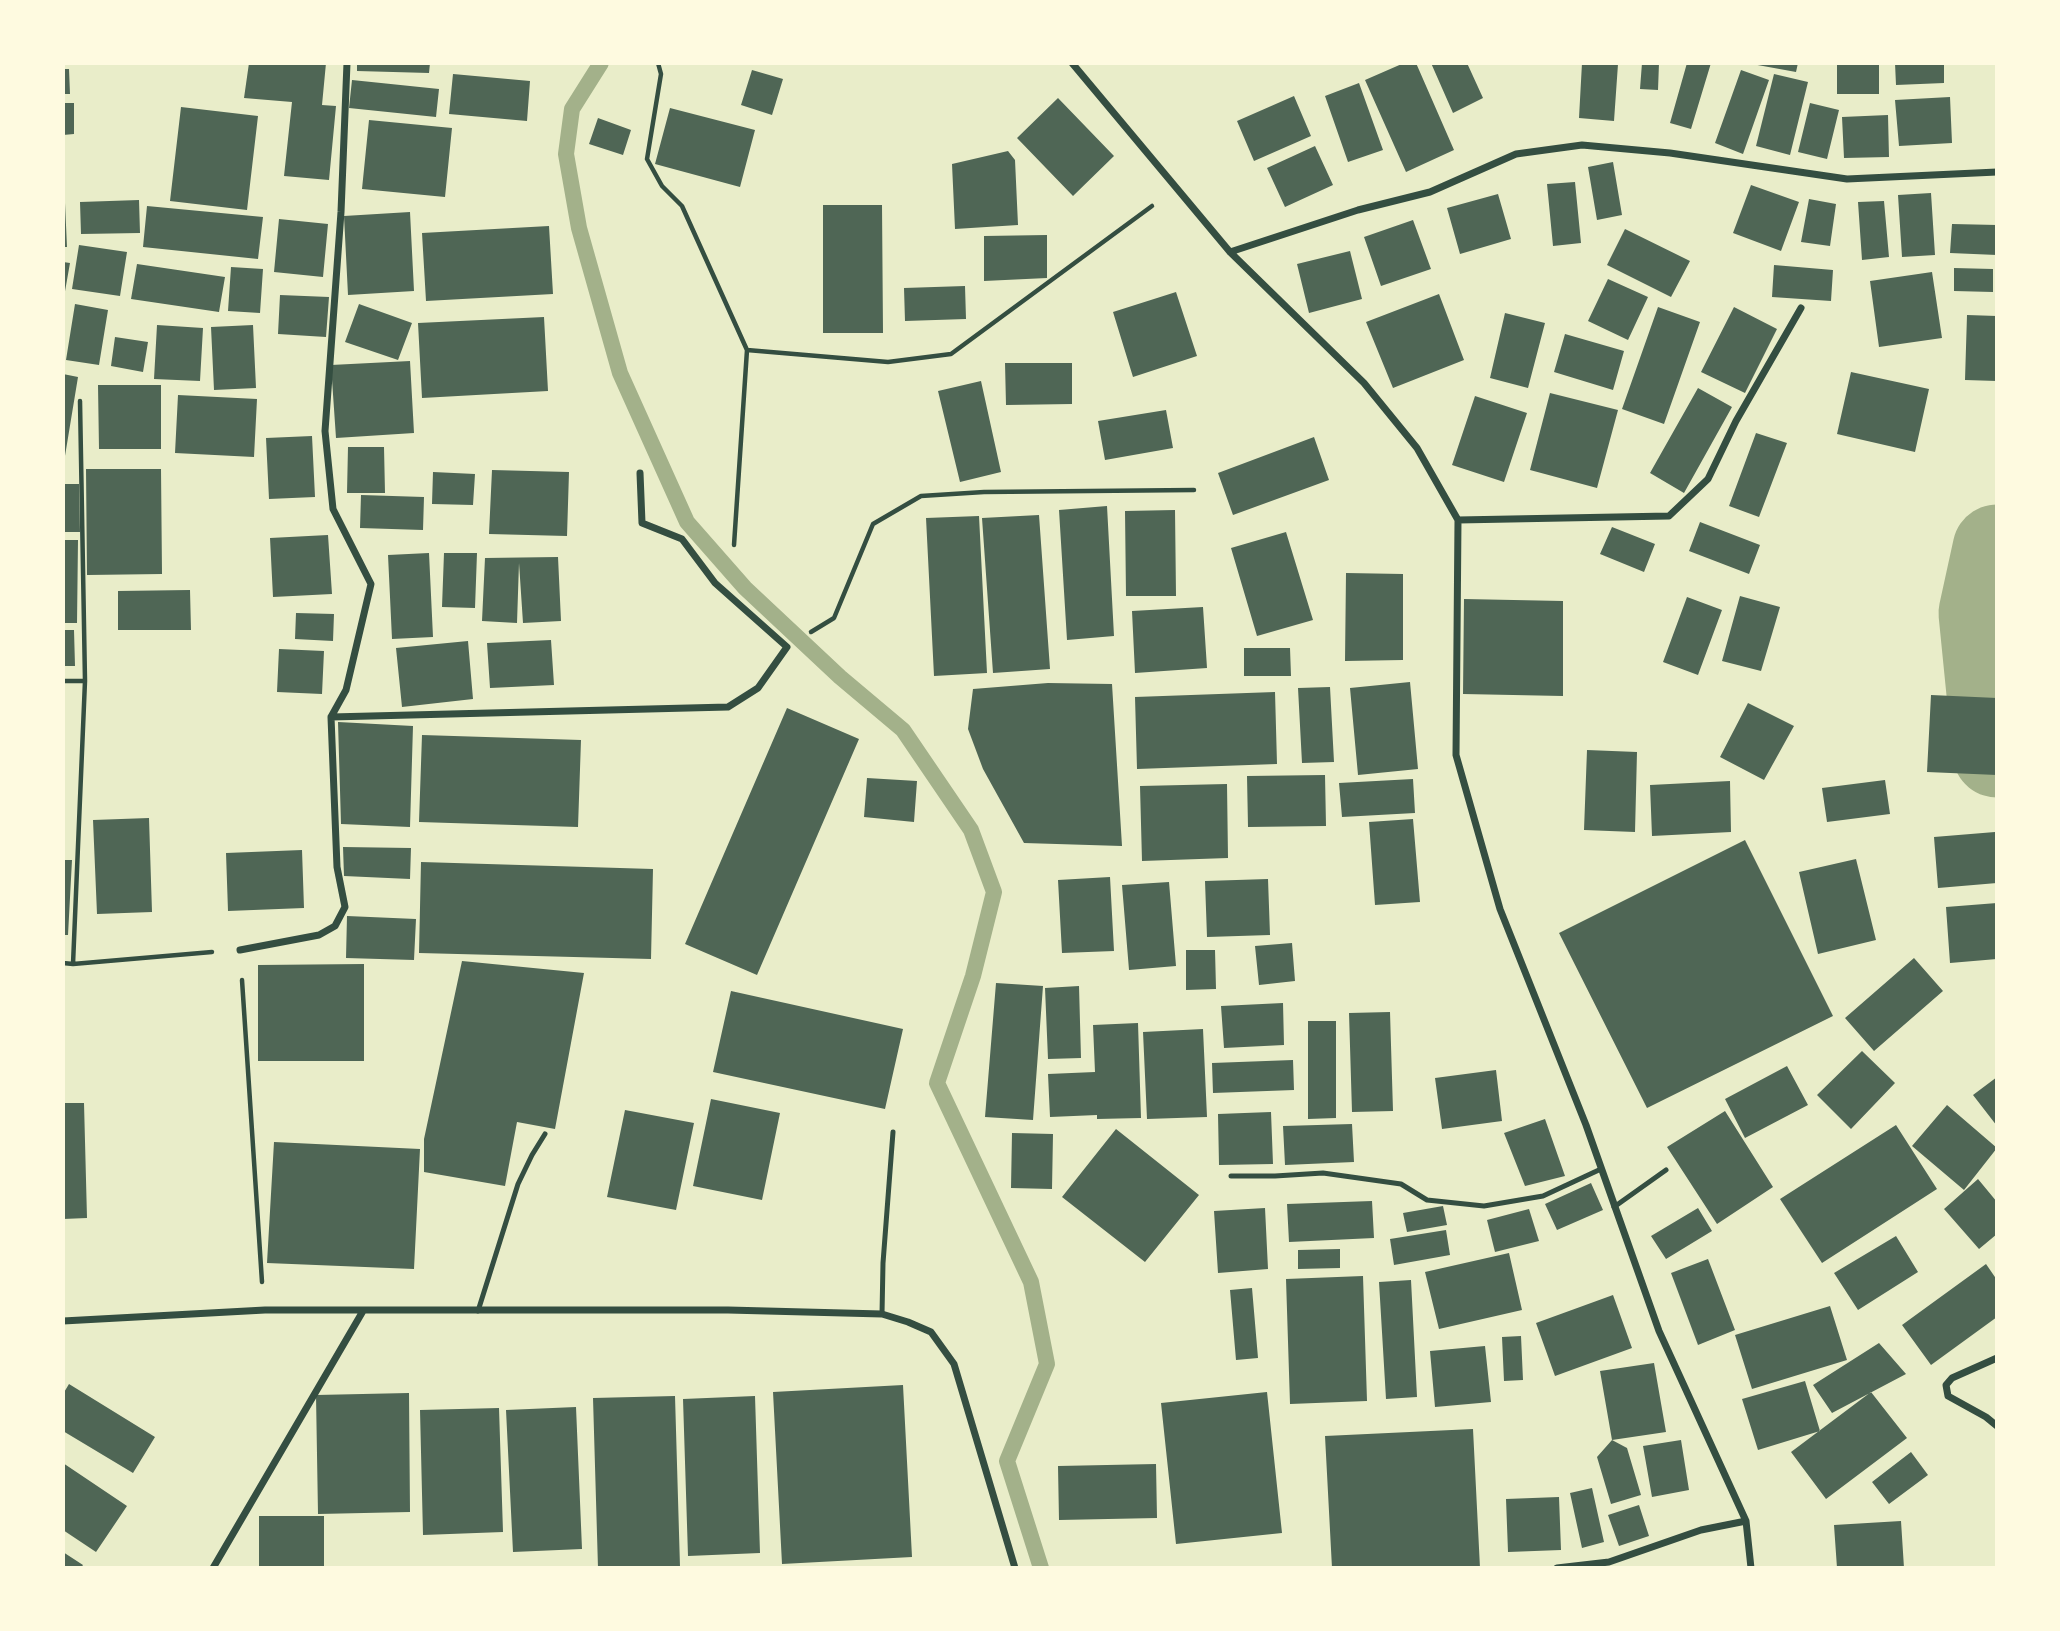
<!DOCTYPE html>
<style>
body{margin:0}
#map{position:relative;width:2060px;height:1631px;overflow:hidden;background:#e9edc9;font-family:Poppins,sans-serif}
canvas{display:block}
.frame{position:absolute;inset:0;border:65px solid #fefae0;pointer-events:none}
</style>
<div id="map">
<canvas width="2060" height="1631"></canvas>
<div class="frame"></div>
</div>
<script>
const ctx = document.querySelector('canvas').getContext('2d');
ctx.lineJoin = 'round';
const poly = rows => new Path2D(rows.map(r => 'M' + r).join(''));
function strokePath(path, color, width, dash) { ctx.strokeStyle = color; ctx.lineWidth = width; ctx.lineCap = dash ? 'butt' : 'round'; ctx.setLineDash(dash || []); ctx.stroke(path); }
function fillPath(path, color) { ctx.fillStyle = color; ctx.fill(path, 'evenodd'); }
strokePath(poly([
 [601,63,572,109,566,154,579,228,620,373,687,522,745,588,840,677,903,730,971,830,994,892,973,976,937,1083,1031,1282,1047,1364,1007,1461,1041,1568]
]), '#a3b18a', 16);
strokePath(poly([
 [1997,549,1983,613,1997,753]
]), '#a3b18a', 89);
fillPath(poly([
 [249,63,326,63,322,105,336,106,329,180,284,176,292,102,244,98],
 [357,63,430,63,429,73,357,71],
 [1404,63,1416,63,1454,150,1406,172,1365,80],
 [1431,63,1467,63,1483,98,1453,113],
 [1582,63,1618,64,1614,121,1579,118],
 [1642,63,1659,63,1658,90,1640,89],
 [1687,63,1711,63,1691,129,1670,123],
 [1752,63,1798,63,1796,72,1752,64],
 [1837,63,1879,63,1879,94,1837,94],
 [1895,63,1944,63,1944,83,1896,85],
 [63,69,69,69,70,94,63,94],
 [752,70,783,79,772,115,741,105],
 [1741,70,1769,80,1743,154,1715,143],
 [453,74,530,81,527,121,449,114],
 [1774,74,1808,82,1790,155,1756,146],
 [352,80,439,89,436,117,349,108],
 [1359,83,1383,150,1348,162,1325,96],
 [1294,96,1311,136,1254,161,1237,121],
 [1950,97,1952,143,1899,146,1895,100],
 [1058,98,1114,156,1073,196,1017,138],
 [63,103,74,103,74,134,63,135],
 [1810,103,1839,110,1827,159,1798,152],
 [181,107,258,116,247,210,170,201],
 [670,108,755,130,740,187,655,164],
 [1888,115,1889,157,1844,158,1842,117],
 [598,118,631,130,623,155,589,144],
 [369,120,452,128,445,197,362,189],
 [1315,146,1333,185,1285,207,1267,168],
 [1008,151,1015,160,1018,225,955,229,952,164],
 [1613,162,1622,215,1597,220,1588,167],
 [1575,182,1581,243,1553,246,1547,184],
 [1751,185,1799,202,1781,251,1733,233],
 [1931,193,1935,255,1902,257,1898,195],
 [1498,194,1511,239,1460,254,1447,208],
 [1809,199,1836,204,1830,246,1801,242],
 [139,200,140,233,81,234,80,202],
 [1884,201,1889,257,1862,260,1858,202],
 [63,203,65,203,67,247,63,247],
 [823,205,882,205,883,333,823,333],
 [147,206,263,217,258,259,143,247],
 [410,212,414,291,348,295,344,216],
 [279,219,328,224,323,277,274,272],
 [1413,220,1431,269,1381,286,1364,237],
 [1952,224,1997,225,1997,255,1950,253],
 [549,226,553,294,426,301,422,233],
 [1625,229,1690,261,1671,297,1607,265],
 [1047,235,1047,278,984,281,984,236],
 [79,245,127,252,120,296,72,289],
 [1350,251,1362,299,1309,313,1297,264],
 [63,262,70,263,64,297,63,297],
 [137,264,225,277,219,312,131,299],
 [1774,265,1833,270,1831,301,1772,297],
 [231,267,263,269,260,313,228,311],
 [1954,268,1993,269,1993,292,1954,291],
 [1932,272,1942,338,1879,347,1870,281],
 [1608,279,1648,297,1628,340,1588,321],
 [965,286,966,319,905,321,904,288],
 [1176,292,1197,356,1133,377,1113,312],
 [1439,294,1464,360,1393,388,1366,322],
 [280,295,329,297,326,337,278,334],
 [75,304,108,310,99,365,66,360],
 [359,304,412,323,398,360,345,342],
 [1658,307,1700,322,1664,424,1622,409],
 [1734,307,1777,329,1745,393,1701,372],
 [1505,313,1545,323,1528,388,1490,378],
 [1967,315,1997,316,1997,381,1965,380],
 [544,317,548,391,422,398,418,323],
 [157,325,203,328,200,381,154,379],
 [253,325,256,388,214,390,211,327],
 [1565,334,1624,351,1613,390,1554,372],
 [115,337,148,342,143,372,111,366],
 [410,361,414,433,336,438,331,365],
 [1005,363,1072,363,1072,404,1006,405],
 [1851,372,1929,389,1915,452,1837,434],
 [63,374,78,377,64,462,63,462],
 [981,381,1001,472,960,482,938,391],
 [98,385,161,385,161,449,99,449],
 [1698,388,1732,407,1684,493,1650,473],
 [1550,393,1618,410,1597,488,1530,470],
 [178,395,257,399,254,457,175,453],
 [1475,396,1527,413,1504,482,1452,465],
 [1166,410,1173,448,1105,460,1098,421],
 [1756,433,1787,443,1759,517,1729,506],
 [312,436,315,497,269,499,266,438],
 [1314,437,1329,480,1233,515,1218,473],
 [348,447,384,447,385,493,347,493],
 [86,469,161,469,162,574,87,575],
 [492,470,569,472,567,536,489,534],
 [433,472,475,474,473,505,432,504],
 [63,484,79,484,80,532,63,532],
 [361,495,424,497,423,530,360,528],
 [1107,506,1114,636,1067,640,1059,510],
 [1175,510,1176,596,1126,596,1125,511],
 [1039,515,1050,669,993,673,982,518],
 [979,516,987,673,934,676,926,518],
 [1700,522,1760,545,1749,574,1689,551],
 [1612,527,1655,544,1644,572,1600,554],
 [1286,532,1313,620,1257,636,1231,548],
 [328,535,332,594,273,597,270,538],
 [63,540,78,540,77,623,63,623],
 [429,553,433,637,392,639,388,555],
 [444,553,477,553,475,608,442,607],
 [558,557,561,621,523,623,519,563,517,623,482,621,485,558],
 [1346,573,1403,574,1403,660,1345,661],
 [190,590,191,630,118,630,118,591],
 [1740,596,1780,607,1761,671,1722,661],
 [1687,597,1722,610,1698,675,1663,662],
 [1464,599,1563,601,1563,696,1463,694],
 [1203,607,1207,668,1135,673,1132,611],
 [296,613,334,614,333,641,295,639],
 [63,630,74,630,75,666,63,666],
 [551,640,554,685,490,688,487,643],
 [468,641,473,699,402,707,396,648],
 [1244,648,1290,648,1291,676,1244,676],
 [279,649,324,651,322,694,277,692],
 [1410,682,1418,769,1358,775,1350,688],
 [1048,683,1112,684,1122,846,1024,843,983,769,968,729,973,689],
 [1330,687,1334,762,1302,763,1298,688],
 [1275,692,1277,764,1137,769,1135,697],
 [1931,695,1997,698,1997,775,1927,772],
 [1748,703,1794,726,1764,780,1720,757],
 [787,708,859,739,757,975,685,944],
 [338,722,413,726,410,827,341,824],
 [422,735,581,740,578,827,419,822],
 [1587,750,1637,752,1635,832,1584,830],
 [1325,775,1326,826,1248,827,1247,776],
 [867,778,917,781,914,822,864,817],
 [1413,779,1415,813,1342,817,1339,783],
 [1885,780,1890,814,1827,822,1822,788],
 [1730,781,1731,832,1652,836,1650,785],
 [1227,784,1228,858,1142,861,1140,786],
 [149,818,152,912,97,914,93,820],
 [1413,819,1420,902,1375,905,1369,822],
 [1995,832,1997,883,1938,888,1934,837],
 [1745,840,1833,1016,1647,1108,1559,933],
 [343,847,411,848,410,879,344,876],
 [302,850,304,908,228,911,226,853],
 [1856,859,1876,940,1818,954,1799,872],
 [63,860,72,860,68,935,63,935],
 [421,862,653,869,651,959,419,953],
 [1110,877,1114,951,1062,953,1058,880],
 [1268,879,1270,935,1207,937,1205,881],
 [1169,882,1176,966,1129,970,1122,885],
 [1997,903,1997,959,1950,963,1946,907],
 [347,916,416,919,414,960,346,958],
 [1292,943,1295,981,1259,985,1255,946],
 [1186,950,1215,950,1216,989,1186,990],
 [1914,958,1943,991,1874,1051,1845,1018],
 [462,961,584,973,555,1129,517,1122,505,1186,424,1172,424,1139],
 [364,964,364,1061,258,1061,258,965],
 [996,983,1043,986,1033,1120,985,1117],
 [1079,986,1081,1058,1048,1059,1045,988],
 [731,991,903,1029,885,1109,713,1072],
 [1283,1003,1284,1045,1224,1048,1221,1006],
 [1390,1012,1393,1111,1352,1112,1349,1013],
 [1308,1021,1336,1021,1336,1118,1308,1119],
 [1138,1023,1141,1118,1097,1119,1097,1115,1050,1117,1048,1074,1095,1072,1093,1025],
 [1203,1029,1207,1117,1147,1119,1143,1032],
 [1862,1051,1895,1083,1851,1129,1817,1095],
 [1293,1060,1294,1090,1213,1093,1212,1063],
 [1787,1066,1808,1105,1745,1138,1725,1099],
 [1496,1070,1502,1121,1442,1129,1435,1078],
 [1997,1077,1997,1126,1973,1095],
 [711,1099,780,1113,762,1200,693,1186],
 [63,1103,84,1103,87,1218,63,1219],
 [1947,1105,1997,1148,1964,1190,1912,1146],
 [625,1110,694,1123,676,1210,607,1197],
 [1725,1111,1773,1187,1717,1224,1667,1147],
 [1271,1112,1273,1164,1219,1165,1218,1114],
 [1545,1119,1565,1176,1525,1186,1504,1133],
 [1352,1124,1354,1162,1285,1165,1283,1126],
 [1896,1125,1937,1189,1822,1263,1780,1199],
 [1116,1129,1199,1195,1145,1262,1062,1197],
 [1012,1133,1053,1134,1052,1189,1011,1188],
 [274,1142,420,1149,414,1269,267,1263],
 [1978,1179,1997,1202,1997,1234,1979,1249,1944,1209],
 [1591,1183,1603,1210,1557,1230,1545,1204],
 [1372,1201,1374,1238,1289,1242,1287,1204],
 [1443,1206,1447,1225,1407,1232,1403,1213],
 [1265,1208,1268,1269,1218,1273,1214,1211],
 [1698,1208,1712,1231,1666,1259,1651,1236],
 [1529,1209,1539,1241,1495,1252,1487,1220],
 [1446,1230,1450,1255,1394,1265,1390,1239],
 [1896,1236,1918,1272,1858,1310,1834,1273],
 [1340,1249,1340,1268,1298,1269,1298,1250],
 [1509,1253,1522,1310,1439,1329,1425,1272],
 [1708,1259,1735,1330,1698,1345,1671,1273],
 [1986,1264,1997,1280,1997,1317,1931,1365,1902,1325],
 [1363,1276,1367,1401,1290,1404,1286,1279],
 [1411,1280,1417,1397,1386,1399,1379,1282],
 [1252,1288,1258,1358,1236,1360,1230,1290],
 [1613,1295,1632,1348,1555,1376,1536,1323],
 [1830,1306,1847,1360,1752,1389,1735,1335],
 [1521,1336,1523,1380,1504,1381,1502,1337],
 [1879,1343,1906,1374,1832,1413,1813,1385],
 [1485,1346,1491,1402,1435,1407,1430,1351],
 [1654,1363,1666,1432,1612,1440,1600,1371],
 [1805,1381,1820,1431,1758,1450,1742,1399],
 [69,1384,155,1437,133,1473,63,1431,63,1394],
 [903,1385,912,1557,782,1564,773,1392],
 [1267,1392,1282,1533,1176,1544,1161,1403],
 [1871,1392,1907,1438,1826,1499,1791,1452],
 [409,1393,410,1512,318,1514,316,1395],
 [675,1396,680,1567,598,1568,593,1398],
 [755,1396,760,1553,688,1556,683,1399],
 [576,1407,582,1549,513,1552,506,1410],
 [499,1408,503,1532,423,1535,420,1410],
 [1473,1429,1480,1568,1332,1568,1325,1436],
 [1612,1440,1627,1448,1641,1495,1611,1504,1597,1457],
 [1681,1440,1689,1490,1652,1497,1643,1446],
 [1911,1452,1928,1475,1889,1504,1872,1482],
 [63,1463,127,1506,96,1552,63,1530],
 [1156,1464,1157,1518,1059,1520,1058,1466],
 [1592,1488,1604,1542,1582,1548,1570,1493],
 [1559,1497,1561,1550,1508,1552,1506,1499],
 [1639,1505,1649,1536,1619,1546,1608,1515],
 [259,1516,324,1516,324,1568,259,1568],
 [1901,1521,1904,1568,1837,1568,1834,1525],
 [63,1552,83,1565,81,1568,63,1568]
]), '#4f6655');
strokePath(poly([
 [658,63,661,74,647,159,662,186,682,206,747,350,734,545],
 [747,350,888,362,951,354,1152,206],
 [80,401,85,681],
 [811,632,834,618,873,524,921,496,984,492,1194,490],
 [63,681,85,681,73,964],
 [63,963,73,964,212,952],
 [242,980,262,1282]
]), '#344e41', 4.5);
strokePath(poly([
 [1231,1176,1275,1176,1323,1173,1401,1184,1427,1200,1484,1206,1543,1196,1601,1169],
 [1614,1207,1666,1170],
 [478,1311,518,1184,532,1155,545,1134],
 [882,1314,883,1263,893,1132]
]), '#344e41', 5);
strokePath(poly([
 [1072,63,1230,252,1364,383,1417,448,1458,520,1456,755,1500,909,1586,1125,1659,1331,1746,1521,1751,1568],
 [1230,252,1358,210,1430,192,1516,154,1582,145,1670,153,1847,179,1997,172],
 [1458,520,1669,516,1708,479,1736,421,1801,308],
 [331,717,728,707,758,688,787,647,715,583,682,539,642,523,640,473],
 [240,950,319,935,335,926,345,907,337,867,331,717,346,690,371,584,333,509,325,431,341,212,347,63],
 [63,1321,265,1310,728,1310,882,1314,908,1322,931,1332,954,1364,1015,1568],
 [1997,1358,1952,1378,1946,1385,1948,1396,1986,1417,1997,1426],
 [213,1568,363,1311],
 [1557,1568,1609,1562,1701,1530,1746,1521]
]), '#344e41', 7);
</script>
